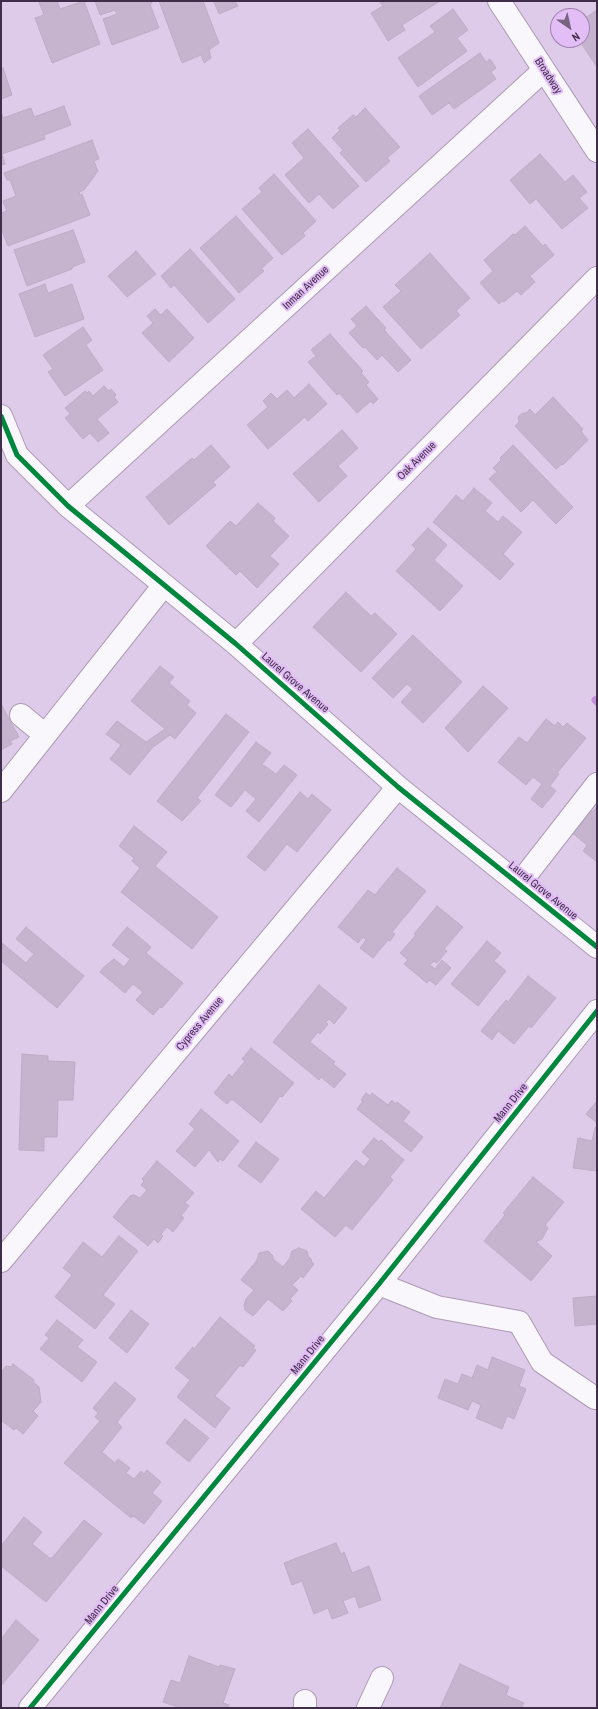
<!DOCTYPE html>
<style>
body{margin:0}
#map{position:relative;width:598px;height:1709px;overflow:hidden;background:#decae9;font-family:"Archivo Narrow",sans-serif}
canvas{display:block}
.frame{position:absolute;inset:0;border:2px solid #402d49;pointer-events:none}
.north{position:absolute;left:550px;top:8px;width:40px;height:40px;box-sizing:border-box;background:#e2bdf6;border:1px solid #a183b1;border-radius:50%;rotate:146deg;font-size:11px;font-weight:700;line-height:16px;text-align:center;color:#402d49}
.north::after{content:'';display:block;margin:auto;width:14px;height:18px;background:#776481;clip-path:polygon(50% 0,100% 100%,50% 72%,0 100%)}
</style>
<div id="map">
<canvas width="598" height="1709"></canvas>
<div class="frame"></div>
<div class="north">N</div>
</div>
<script>
const ctx = document.querySelector('canvas').getContext('2d');
ctx.lineJoin = 'round';
const poly = rows => new Path2D(rows.map(r => 'M' + r).join(''));
function strokePath(path, color, width, dash) { ctx.strokeStyle = color; ctx.lineWidth = width; ctx.lineCap = dash ? 'butt' : 'round'; ctx.setLineDash(dash || []); ctx.stroke(path); }
function fillPath(path, color) { ctx.fillStyle = color; ctx.fill(path, 'evenodd'); }
function label(font, color, halo, rows, align = 'center') {
  ctx.font = font + ' "Archivo Narrow",sans-serif'; ctx.lineWidth = 4; ctx.setLineDash([]); ctx.textBaseline = 'middle'; ctx.strokeStyle = halo; ctx.fillStyle = color; for (const [text, x, y, turn = 0] of rows) {
    ctx.save(); ctx.translate(x, y); ctx.rotate((+turn || 0) * Math.PI / 180); ctx.textAlign = isNaN(turn) ? turn : align; if (halo) ctx.strokeText(text, 0, 0); ctx.fillText(text, 0, 0); ctx.restore();
  }
}
strokePath(poly([
 [595,700,597,702]
]), '#c48ede', 7);
const building = poly([
 [42,1,57,1,60,9,84,1,100,44,52,63,35,18,44,15,39,2,42,1],
 [95,1,151,1,152,3,150,4,159,28,112,45,103,19,117,14,115,10,100,15,95,1],
 [159,1,203,1,219,43,209,50,211,58,204,63,201,55,182,63,159,1],
 [216,1,235,1,238,6,219,14,214,2,216,1],
 [379,1,440,1,402,25,405,30,388,41,371,13,383,6,379,1],
 [453,9,468,30,457,38,467,51,418,87,398,58,435,32,430,26,453,9],
 [597,10,597,67,579,40,582,40,582,20,597,10],
 [480,53,486,62,490,59,496,68,491,72,496,79,454,109,449,103,432,115,419,96,480,53],
 [3,68,12,95,1,99,1,69,3,68],
 [64,106,71,125,44,135,45,139,2,154,5,164,1,165,1,112,3,118,31,108,34,117,64,106],
 [365,108,400,147,387,158,390,161,366,182,340,153,343,150,332,138,340,130,338,128,353,115,356,117,365,108],
 [308,129,359,186,333,209,319,194,309,203,285,175,304,158,292,143,308,129],
 [92,140,99,159,94,161,98,171,84,190,79,192,80,195,82,194,90,215,8,246,1,228,1,213,7,211,3,201,16,196,10,180,7,180,4,173,92,140],
 [540,154,565,182,573,175,587,192,579,198,588,208,562,229,536,199,530,204,510,180,540,154],
 [274,174,316,221,303,233,305,236,282,255,242,209,262,192,259,188,274,174],
 [236,216,273,258,261,269,264,271,239,293,200,248,236,216],
 [525,226,543,246,545,244,554,255,530,276,535,282,521,295,517,291,504,302,502,301,499,304,480,283,493,271,484,260,513,234,515,235,525,226],
 [73,230,85,262,72,267,72,269,27,286,14,250,73,230],
 [190,249,235,299,208,323,174,285,171,288,161,276,190,249],
 [136,251,156,274,127,297,108,276,136,251],
 [430,253,470,298,456,311,460,315,421,349,383,307,401,291,395,285,430,253],
 [45,284,48,293,72,284,84,319,35,337,19,294,45,284],
 [366,306,386,328,384,330,411,360,398,372,382,355,377,360,365,347,363,348,349,333,357,326,351,319,366,306],
 [155,309,161,315,167,309,194,338,169,362,142,333,153,323,147,316,155,309],
 [83,327,92,340,86,345,103,370,65,396,48,372,53,369,43,355,83,327],
 [330,334,363,371,361,373,369,382,366,385,378,399,373,404,371,401,357,413,339,393,337,395,308,362,316,356,311,350,330,334],
 [309,384,327,404,308,421,305,417,268,449,247,425,268,407,263,401,271,393,277,399,287,390,294,398,309,384],
 [104,386,109,391,111,389,116,395,114,397,118,402,97,419,109,433,98,442,90,433,83,439,65,418,70,414,65,408,85,391,87,393,89,391,93,396,104,386],
 [553,397,583,429,581,431,583,434,588,440,563,465,562,464,556,469,515,426,519,422,518,417,523,413,526,413,530,409,535,415,553,397],
 [342,430,358,448,338,466,347,476,319,502,293,474,342,430],
 [211,445,230,467,213,482,216,485,169,525,146,497,192,458,194,460,211,445],
 [513,445,573,507,556,524,533,500,521,512,489,479,497,472,493,468,501,460,500,458,513,445],
 [474,488,492,503,485,511,498,522,503,516,522,532,503,554,514,564,500,580,433,522,456,495,463,501,474,488],
 [258,503,275,518,273,521,289,536,270,556,279,564,257,588,240,571,236,575,206,546,230,521,236,526,258,503],
 [428,528,447,545,434,560,463,586,440,611,396,571,416,549,412,545,428,528],
 [346,592,371,616,375,613,397,634,361,672,313,627,346,592],
 [413,635,462,682,423,723,401,702,413,689,407,684,393,698,372,678,413,635],
 [160,666,174,677,169,683,190,701,187,705,196,713,175,739,170,735,153,747,130,775,110,759,121,745,106,734,117,721,146,742,165,729,131,701,160,666],
 [483,686,508,708,468,752,445,728,483,686],
 [1,704,19,737,10,741,12,744,1,750,1,704],
 [226,714,249,732,197,798,201,801,182,821,157,801,226,714],
 [546,719,555,726,558,722,563,727,567,723,586,738,557,773,559,774,550,786,556,791,542,808,531,799,542,784,533,777,526,785,498,762,519,737,527,743,546,719],
 [256,742,271,753,262,764,276,774,284,765,297,775,259,822,246,811,256,799,245,790,231,807,215,795,256,742],
 [300,792,308,799,312,794,331,810,297,852,287,844,265,871,247,857,300,792],
 [597,806,597,862,583,851,587,845,571,832,590,809,592,812,597,806],
 [134,826,167,852,155,866,218,917,192,949,121,892,140,868,132,861,134,858,119,846,134,826],
 [397,868,426,891,392,932,395,934,390,941,388,940,373,958,360,948,366,940,363,937,358,943,338,927,368,890,375,895,397,868],
 [437,906,463,927,444,949,447,951,437,963,434,961,430,965,435,969,442,960,451,968,436,985,429,980,427,983,404,964,408,960,400,953,416,935,414,934,437,906],
 [26,927,84,976,57,1008,1,961,2,943,26,963,34,954,16,939,26,927],
 [127,927,151,947,146,953,183,983,162,1008,160,1007,153,1015,136,1000,143,992,133,984,125,993,100,972,105,966,114,959,124,967,130,959,112,945,127,927],
 [487,941,501,953,494,961,506,971,478,1006,451,984,487,941],
 [528,976,556,998,531,1028,529,1026,514,1044,498,1031,492,1040,481,1031,506,1000,508,1002,528,976],
 [319,985,347,1008,334,1024,329,1019,326,1022,328,1024,320,1034,318,1032,310,1042,335,1062,333,1064,346,1074,334,1088,321,1077,319,1080,273,1042,319,985],
 [251,1048,294,1083,282,1097,280,1096,261,1123,232,1099,227,1104,214,1093,229,1074,232,1077,245,1061,242,1059,251,1048],
 [22,1054,48,1056,48,1061,75,1062,73,1100,58,1100,57,1137,44,1137,44,1151,19,1150,22,1054],
 [366,1093,370,1096,372,1093,388,1105,392,1100,395,1104,397,1102,410,1112,403,1121,423,1137,411,1152,357,1109,363,1101,361,1100,366,1093],
 [597,1101,597,1123,586,1114,597,1101],
 [201,1109,239,1141,223,1161,220,1159,218,1162,209,1150,195,1167,176,1151,195,1129,189,1124,201,1109],
 [597,1125,597,1171,573,1168,578,1138,592,1141,595,1128,597,1125],
 [374,1138,379,1142,381,1140,404,1160,390,1177,393,1180,352,1230,346,1225,335,1237,301,1209,316,1191,324,1198,356,1160,364,1167,370,1159,362,1152,374,1138],
 [256,1142,279,1159,261,1183,238,1166,256,1142],
 [157,1161,194,1193,185,1203,189,1206,181,1216,184,1218,173,1232,167,1227,161,1234,163,1236,158,1243,154,1239,148,1246,113,1217,130,1196,134,1195,140,1198,147,1190,141,1185,144,1181,142,1179,157,1161],
 [533,1177,564,1202,545,1225,548,1228,542,1239,536,1242,552,1256,531,1281,484,1241,505,1215,503,1213,533,1177],
 [119,1236,138,1251,103,1295,115,1304,95,1329,55,1297,72,1275,63,1268,83,1242,102,1257,119,1236],
 [299,1248,307,1251,308,1256,312,1260,311,1261,314,1264,303,1278,301,1276,292,1285,298,1290,290,1299,292,1301,283,1311,268,1299,253,1316,245,1310,244,1305,246,1299,254,1290,241,1280,257,1260,259,1253,268,1251,273,1256,273,1259,283,1267,290,1258,292,1251,299,1248],
 [597,1296,597,1324,575,1326,573,1298,597,1296],
 [131,1310,149,1324,127,1353,109,1338,131,1310],
 [220,1317,255,1346,253,1348,256,1350,243,1367,240,1365,215,1396,230,1408,215,1428,177,1397,190,1380,175,1368,193,1347,194,1349,220,1317],
 [57,1320,83,1340,77,1347,97,1362,82,1382,40,1349,49,1338,45,1335,57,1320],
 [492,1357,525,1370,519,1386,526,1389,514,1419,507,1416,502,1429,476,1418,481,1405,472,1401,468,1410,438,1398,445,1379,458,1384,462,1374,472,1378,477,1365,488,1370,492,1357],
 [13,1364,34,1380,33,1382,39,1387,41,1402,33,1411,38,1416,23,1434,16,1428,14,1430,1,1420,1,1372,6,1366,11,1367,13,1364],
 [115,1382,136,1399,117,1422,122,1427,102,1452,115,1463,118,1459,130,1468,126,1473,134,1479,141,1471,144,1474,147,1470,161,1482,152,1493,162,1501,144,1524,133,1516,131,1518,64,1463,100,1421,95,1417,98,1413,93,1408,115,1382],
 [185,1419,209,1438,189,1462,166,1443,185,1419],
 [24,1517,42,1532,32,1544,51,1559,84,1520,102,1534,46,1602,1,1566,1,1546,24,1517],
 [336,1543,341,1554,344,1552,352,1573,369,1566,381,1600,359,1608,355,1596,343,1601,348,1613,332,1619,328,1608,314,1614,302,1581,292,1585,284,1563,336,1543],
 [16,1620,39,1640,1,1686,1,1639,16,1620],
 [189,1656,219,1667,220,1665,235,1669,223,1703,229,1705,228,1708,181,1708,163,1702,171,1680,180,1683,189,1656],
 [460,1664,509,1687,506,1695,524,1703,521,1708,440,1708,460,1664]
]);
fillPath(building, '#c6b4cf');
strokePath(building, '#beacc6', 1);
const minor = poly([
 [499,1,597,151],
 [1,416,17,455,68,506,236,644,398,787,597,947],
 [68,506,544,70],
 [236,644,597,278],
 [21,715,45,735],
 [1,791,164,585],
 [519,884,597,784],
 [1,1261,398,787],
 [379,1284,437,1307,519,1322,542,1362,595,1398],
 [30,1708,379,1284,597,1011],
 [305,1708,305,1701],
 [368,1708,382,1678]
]);
strokePath(minor, '#ac9bb5', 24);
strokePath(minor, '#faf7fc', 22);
strokePath(poly([
 [1,416,17,455,68,506,236,644,398,787,597,947],
 [30,1708,379,1284,597,1011]
]), '#00873e', 5);
label('11px', '#402d49', '#e2bdf6', [
 ["Broadway",548,76,57],
 ["Inman Avenue",306,288,-43],
 ["Oak Avenue",417,461,-45],
 ["Laurel Grove Avenue",295,683,41],
 ["Laurel Grove Avenue",543,891,39],
 ["Cypress Avenue",200,1024,-50],
 ["Mann Drive",511,1103,-51],
 ["Mann Drive",308,1355,-51],
 ["Mann Drive",102,1605,-51]
]);
</script>
